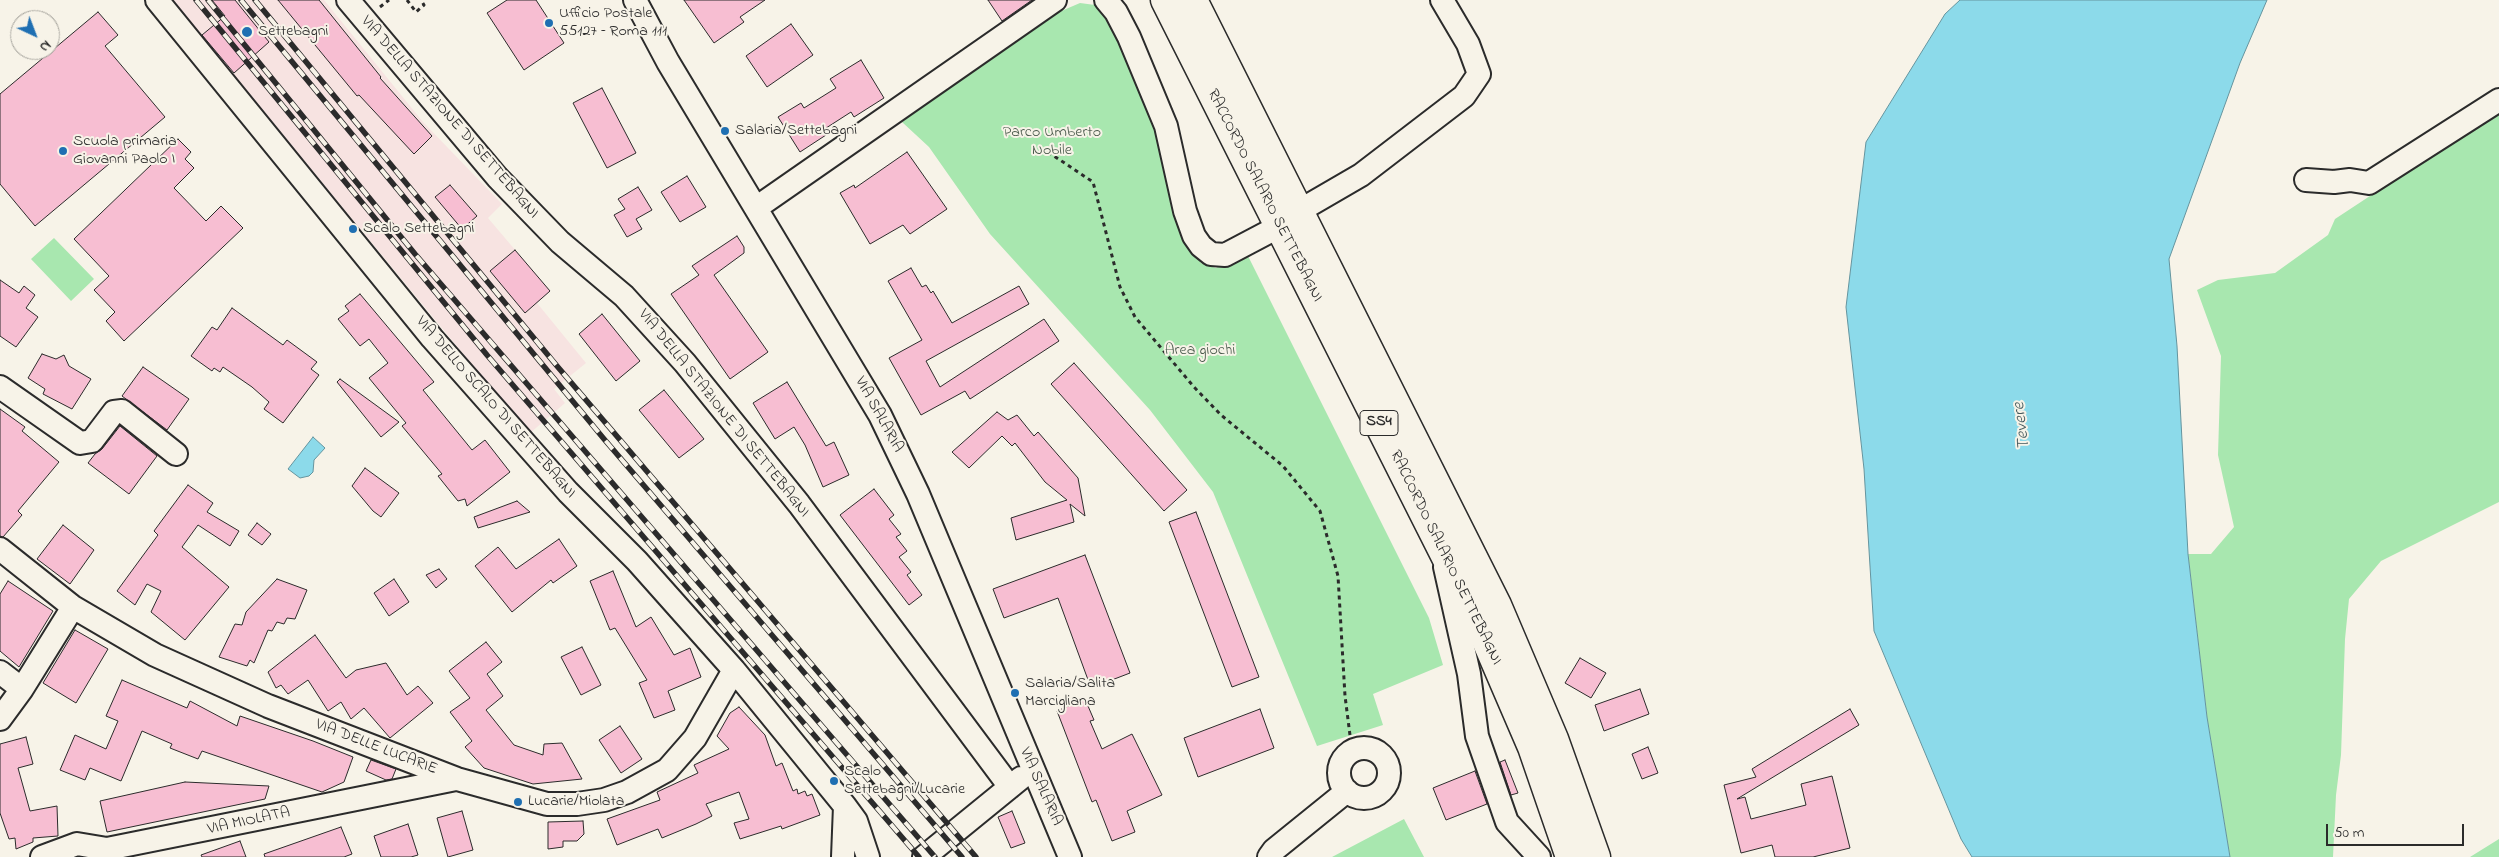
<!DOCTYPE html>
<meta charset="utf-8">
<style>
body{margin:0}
#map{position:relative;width:2499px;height:857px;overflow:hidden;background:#f7f3e8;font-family:"Indie Flower",sans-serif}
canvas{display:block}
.north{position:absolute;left:10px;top:10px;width:50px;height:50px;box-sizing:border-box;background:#f7f3e8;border:1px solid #a5a39c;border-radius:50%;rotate:137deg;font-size:14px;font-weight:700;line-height:20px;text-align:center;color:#2b2b2b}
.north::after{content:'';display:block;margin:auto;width:18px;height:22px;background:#1f6fb2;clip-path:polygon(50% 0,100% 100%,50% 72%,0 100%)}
.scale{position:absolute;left:2326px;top:824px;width:138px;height:22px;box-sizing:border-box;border:2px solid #2b2b2b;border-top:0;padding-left:6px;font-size:15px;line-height:18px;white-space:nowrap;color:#2b2b2b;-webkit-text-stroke:4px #f7f3e8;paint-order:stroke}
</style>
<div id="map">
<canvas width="2499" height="857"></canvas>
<div class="north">N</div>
<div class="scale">50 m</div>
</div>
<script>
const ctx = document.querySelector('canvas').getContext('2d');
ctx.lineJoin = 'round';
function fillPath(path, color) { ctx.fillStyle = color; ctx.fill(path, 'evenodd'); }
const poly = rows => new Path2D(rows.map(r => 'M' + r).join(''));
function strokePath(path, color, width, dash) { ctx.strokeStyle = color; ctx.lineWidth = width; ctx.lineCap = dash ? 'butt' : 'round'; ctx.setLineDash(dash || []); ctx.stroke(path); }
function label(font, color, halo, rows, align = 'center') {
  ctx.font = font + ' "Indie Flower",sans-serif'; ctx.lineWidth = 4; ctx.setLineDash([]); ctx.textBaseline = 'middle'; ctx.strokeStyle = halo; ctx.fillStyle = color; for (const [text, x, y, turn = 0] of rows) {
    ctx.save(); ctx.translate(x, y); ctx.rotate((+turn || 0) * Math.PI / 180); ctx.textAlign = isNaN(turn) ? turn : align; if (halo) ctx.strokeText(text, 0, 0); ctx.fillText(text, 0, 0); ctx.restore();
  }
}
fillPath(poly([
 [172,0,324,0,423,122,502,204,488,218,550,291,537,303,586,363,554,389,565,403,529,434]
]), '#f7e3e1');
fillPath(poly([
 [1080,3,1095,5,1121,34,1158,128,1173,209,1201,263,1216,268,1245,250,1429,618,1443,665,1373,694,1383,725,1317,746,1213,492,1150,410,990,234,929,147,902,122,1045,18],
 [2499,111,2499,502,2381,561,2349,599,2345,639,2341,755,2336,795,2333,857,2230,857,2207,717,2188,554,2211,554,2234,527,2218,455,2221,356,2197,290,2218,280,2275,273,2328,235,2335,219],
 [54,238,94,279,71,301,31,259],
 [1404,819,1424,857,1332,857],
 [2499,839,2499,857,2470,857]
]), '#a8e7af');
const water = poly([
 [1960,0,2267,0,2240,63,2169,259,2177,346,2188,554,2207,717,2230,857,1972,857,1961,839,1874,631,1864,469,1846,307,1866,142,1945,14,1960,0],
 [313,437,325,448,314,460,313,472,309,476,300,478,288,469,313,437]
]);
fillPath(water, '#8cdaea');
strokePath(water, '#65949e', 1);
const building = poly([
 [212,0,235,0,269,42,234,73,202,35,225,16,212,0],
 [278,0,319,0,381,77,380,78,432,136,414,154,359,95,357,96,278,0],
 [507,0,536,0,564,43,524,70,487,13,507,0],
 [684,0,765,0,740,17,744,22,714,43,684,0],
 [988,0,1032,0,1002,21,988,0],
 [98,12,118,35,105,46,165,117,35,226,0,184,0,94,98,12],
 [791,24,813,55,767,87,746,56,791,24],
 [861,60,884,98,854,117,851,112,823,130,826,135,800,152,778,117,801,103,804,108,836,88,830,79,861,60],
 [602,88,636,153,607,168,573,103,602,88],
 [178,139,191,152,185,159,194,168,174,188,206,221,221,206,243,228,124,341,106,321,115,312,94,290,109,276,74,239,178,139],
 [907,152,947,209,910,234,903,225,870,244,840,193,854,185,855,188,907,152],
 [687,176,706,207,680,222,661,192,687,176],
 [450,185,477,216,462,229,435,197,450,185],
 [638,187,652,210,636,219,642,229,627,237,614,215,625,209,618,199,638,187],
 [737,236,744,247,744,253,714,275,768,352,730,379,671,294,699,275,692,266,737,236],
 [515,250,550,291,525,313,490,271,515,250],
 [911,268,922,287,926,285,931,293,933,291,952,323,1019,286,1029,304,926,361,940,387,1044,319,1059,341,970,399,965,391,921,415,889,358,922,340,888,281,911,268],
 [0,280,19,293,24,286,35,295,26,308,38,317,16,347,0,336,0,280],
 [360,294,434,382,423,390,472,450,485,440,510,472,467,506,465,499,458,501,438,476,442,474,402,426,406,423,369,378,388,363,369,339,360,346,338,319,349,311,345,306,360,294],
 [232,308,283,345,287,340,317,362,311,369,319,375,283,423,264,409,269,402,252,387,223,367,220,372,214,368,212,371,191,356,212,327,217,330,232,308],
 [602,314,640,361,616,381,579,334,602,314],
 [42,354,56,359,64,355,69,366,91,379,72,409,43,394,45,389,28,378,42,354],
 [1074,363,1187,490,1164,511,1051,384,1074,363],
 [143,367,189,399,167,430,122,396,143,367],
 [340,379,399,422,381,437,337,382,340,379],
 [787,382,826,446,834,442,849,475,823,487,805,445,794,427,775,439,753,403,787,382],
 [664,390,704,439,679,458,639,410,664,390],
 [0,409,25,427,22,431,59,462,18,511,22,515,3,537,0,536,0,409],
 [997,412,1008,420,1017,415,1034,436,1038,432,1078,478,1085,516,1070,504,1074,522,1016,540,1011,518,1067,500,1045,482,1015,443,1012,446,1002,436,969,468,952,452,997,412],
 [120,426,157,456,129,494,88,463,95,454,102,449,120,426],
 [365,468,399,493,381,517,373,511,352,486,365,468],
 [188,485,213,503,207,512,239,531,230,546,198,525,182,547,229,587,185,640,151,612,161,591,147,584,135,605,117,591,158,535,154,531,188,485],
 [874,489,894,515,889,519,901,534,896,537,907,551,899,557,911,572,907,575,922,595,909,605,840,515,874,489],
 [517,501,530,512,478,528,474,517,517,501],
 [1196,512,1259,677,1232,687,1169,522,1196,512],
 [257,523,271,534,262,545,248,535,257,523],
 [63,525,94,550,70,584,37,559,63,525],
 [559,539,577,566,553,583,551,580,512,612,475,566,498,547,516,569,559,539],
 [1085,555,1130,673,1091,688,1058,598,1004,618,993,589,1085,555],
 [439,569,447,579,436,588,426,575,439,569],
 [613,571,636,627,651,617,674,655,690,648,701,677,668,691,675,710,654,718,639,683,647,680,615,628,610,630,590,581,613,571],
 [277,579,307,590,295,619,287,618,284,624,277,622,272,631,268,630,254,663,250,660,247,666,219,657,235,624,242,625,246,612,277,579],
 [394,579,409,602,389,616,374,593,394,579],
 [8,581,53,611,19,667,0,651,0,594,8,581],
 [75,630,108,649,76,703,43,683,75,630],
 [315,635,346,678,356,670,386,663,407,695,418,686,433,703,390,738,364,708,351,719,341,702,328,711,308,680,288,694,281,685,276,688,268,672,315,635],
 [486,642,502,662,487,674,503,696,486,710,514,745,543,755,544,744,562,743,582,779,533,784,484,768,465,747,472,741,450,712,470,698,449,671,486,642],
 [582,647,601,685,581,695,561,657,582,647],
 [1580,658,1606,673,1591,698,1565,683,1580,658],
 [122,680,187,708,190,701,237,726,240,716,313,741,353,757,344,782,322,792,202,751,198,759,170,748,172,744,142,731,121,781,90,768,85,780,60,770,75,735,106,749,118,721,106,716,122,680],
 [1640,689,1649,714,1604,731,1595,705,1640,689],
 [1085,699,1094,720,1090,721,1102,749,1132,734,1162,795,1127,811,1135,832,1112,841,1096,800,1092,802,1057,711,1085,699],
 [739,707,765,735,776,766,782,763,793,791,797,789,798,794,805,791,807,796,812,794,820,815,782,829,781,826,740,839,734,823,749,819,739,792,706,804,712,816,696,824,662,838,658,829,617,845,607,819,660,800,657,792,698,773,694,765,729,749,717,736,730,713,739,707],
 [1260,709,1274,748,1198,777,1184,738,1260,709],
 [1850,709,1859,725,1737,799,1745,797,1751,819,1806,805,1801,784,1832,776,1850,848,1813,857,1775,857,1772,845,1741,853,1724,785,1756,777,1752,769,1850,709],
 [620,726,642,759,621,773,599,740,620,726],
 [26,737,33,764,18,768,30,811,57,806,58,836,33,838,33,842,16,849,15,838,9,839,0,813,0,744,26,737],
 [1648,747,1658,773,1642,779,1632,754,1648,747],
 [371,760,396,769,392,779,386,780,366,771,371,760],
 [1505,760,1518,793,1511,795,1500,762,1505,760],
 [1475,771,1487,804,1446,820,1433,788,1475,771],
 [185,782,269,786,265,799,107,832,100,801,185,782],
 [462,811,473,850,448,857,437,818,462,811],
 [1012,811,1025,843,1011,848,998,817,1012,811],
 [583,821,584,834,577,841,563,841,563,847,548,849,548,822,583,821],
 [408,824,418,855,411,857,381,857,374,836,408,824],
 [341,827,352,854,344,857,265,857,264,854,341,827],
 [240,841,246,857,202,857,201,855,240,841]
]);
fillPath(building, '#f7bed2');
strokePath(building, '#2b2b2b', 1);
const minor = poly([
 [157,0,432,338,568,492,637,561,734,670,845,806,856,821,868,857],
 [348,0,497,177,560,242,624,296,685,363,799,504,1010,787],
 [635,0,668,62,880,415,918,494,1070,857],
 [1106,0,1116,12,1129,37,1166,126,1185,211,1194,236,1201,246,1211,254,1225,255,1280,226],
 [2306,180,2334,182,2350,180,2369,183,2499,100],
 [756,208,1055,0],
 [1299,211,1361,175,1464,96,1479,74,1468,44,1442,0],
 [0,387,80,443,92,441,114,412,122,411,176,454],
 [0,549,73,607,155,655,268,706,457,779,547,804,577,804,604,800,627,792,667,770,695,738,734,670],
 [1445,567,1469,674,1477,736,1507,822,1539,857],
 [0,672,22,689],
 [0,719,22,689,73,607],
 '1339 773a25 25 0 1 1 50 0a25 25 0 1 1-50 0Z',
 [42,857,77,844,107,849,456,779],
 [843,857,845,806],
 [924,857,1021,778],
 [1269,857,1274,850,1347,791]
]);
const major = poly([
 [1165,0,1476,617,1532,747,1570,857],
 [1193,0,1497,605,1554,739,1596,857]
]);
strokePath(minor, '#2b2b2b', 26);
strokePath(major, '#2b2b2b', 31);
strokePath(poly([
 [407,0,416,12,424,5,421,0],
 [380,7,389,0],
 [1048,152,1093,182,1120,287,1135,317,1194,387,1221,415,1283,466,1320,511,1338,576,1345,696,1352,751]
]), '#2b2b2b', 3, [4, 4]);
strokePath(minor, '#f7f3e8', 22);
strokePath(major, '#f7f3e8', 28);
const rail = poly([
 [196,0,487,355,919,857],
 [208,0,415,254,935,857],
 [241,0,604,439,962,857],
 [255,0,557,366,976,857]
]);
strokePath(rail, '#2b2b2b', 5.5);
strokePath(rail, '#f7f3e8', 4, [11]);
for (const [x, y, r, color] of [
 [549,23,5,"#1f6fb2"],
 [247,32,6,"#1f6fb2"],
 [725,131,5,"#1f6fb2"],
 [63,151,5,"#1f6fb2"],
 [353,229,5,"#1f6fb2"],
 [1015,693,5,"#1f6fb2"],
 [834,781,5,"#1f6fb2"],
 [518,802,5,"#1f6fb2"]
]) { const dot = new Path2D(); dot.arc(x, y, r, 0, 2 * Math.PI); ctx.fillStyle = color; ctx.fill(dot); strokePath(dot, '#f7f3e8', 2); }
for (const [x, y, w] of [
 [1379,423,38]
]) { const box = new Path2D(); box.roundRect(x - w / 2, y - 12.5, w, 25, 4); ctx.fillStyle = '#f7f3e8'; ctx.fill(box); strokePath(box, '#2b2b2b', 1); }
label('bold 15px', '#2b2b2b', null, [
 ["SS4",1379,423]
]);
label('16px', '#2b2b2b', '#f7f3e8', [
 ["Ufficio Postale",559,14],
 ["55127 – Roma 111",559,32],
 ["Settebagni",258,32],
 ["Salaria/Settebagni",735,131],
 ["Scuola primaria",73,142],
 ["Giovanni Paolo I",73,160],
 ["Scalo Settebagni",363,229],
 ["Salaria/Salita",1025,684],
 ["Marcigliana",1025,702],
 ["Scalo",844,772],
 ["Settebagni/Lucarie",844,790],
 ["Lucarie/Miolata",528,802]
], 'left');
label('16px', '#2b2b2b', '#f7f3e8', [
 ["VIA DELLA STAZIONE DI SETTEBAGNI",449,118,49],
 ["RACCORDO SALARIO SETTEBAGNI",1264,196,63],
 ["VIA DELLO SCALO DI SETTEBAGNI",495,408,49],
 ["VIA DELLA STAZIONE DI SETTEBAGNI",723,414,51],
 ["VIA SALARIA",878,415,61],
 ["RACCORDO SALARIO SETTEBAGNI",1445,558,64],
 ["VIA DELLE LUCARIE",376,748,21],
 ["VIA SALARIA",1040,787,66],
 ["VIA MIOLATA",249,822,-12]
]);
label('16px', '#4a5a4c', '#f7f3e8', [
 ["Parco Umberto",1052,133],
 ["Nobile",1052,151],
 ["Area giochi",1200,351]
]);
label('italic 18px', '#43575b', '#f7f3e8', [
 ["Tevere",2023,426,-97]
]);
</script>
